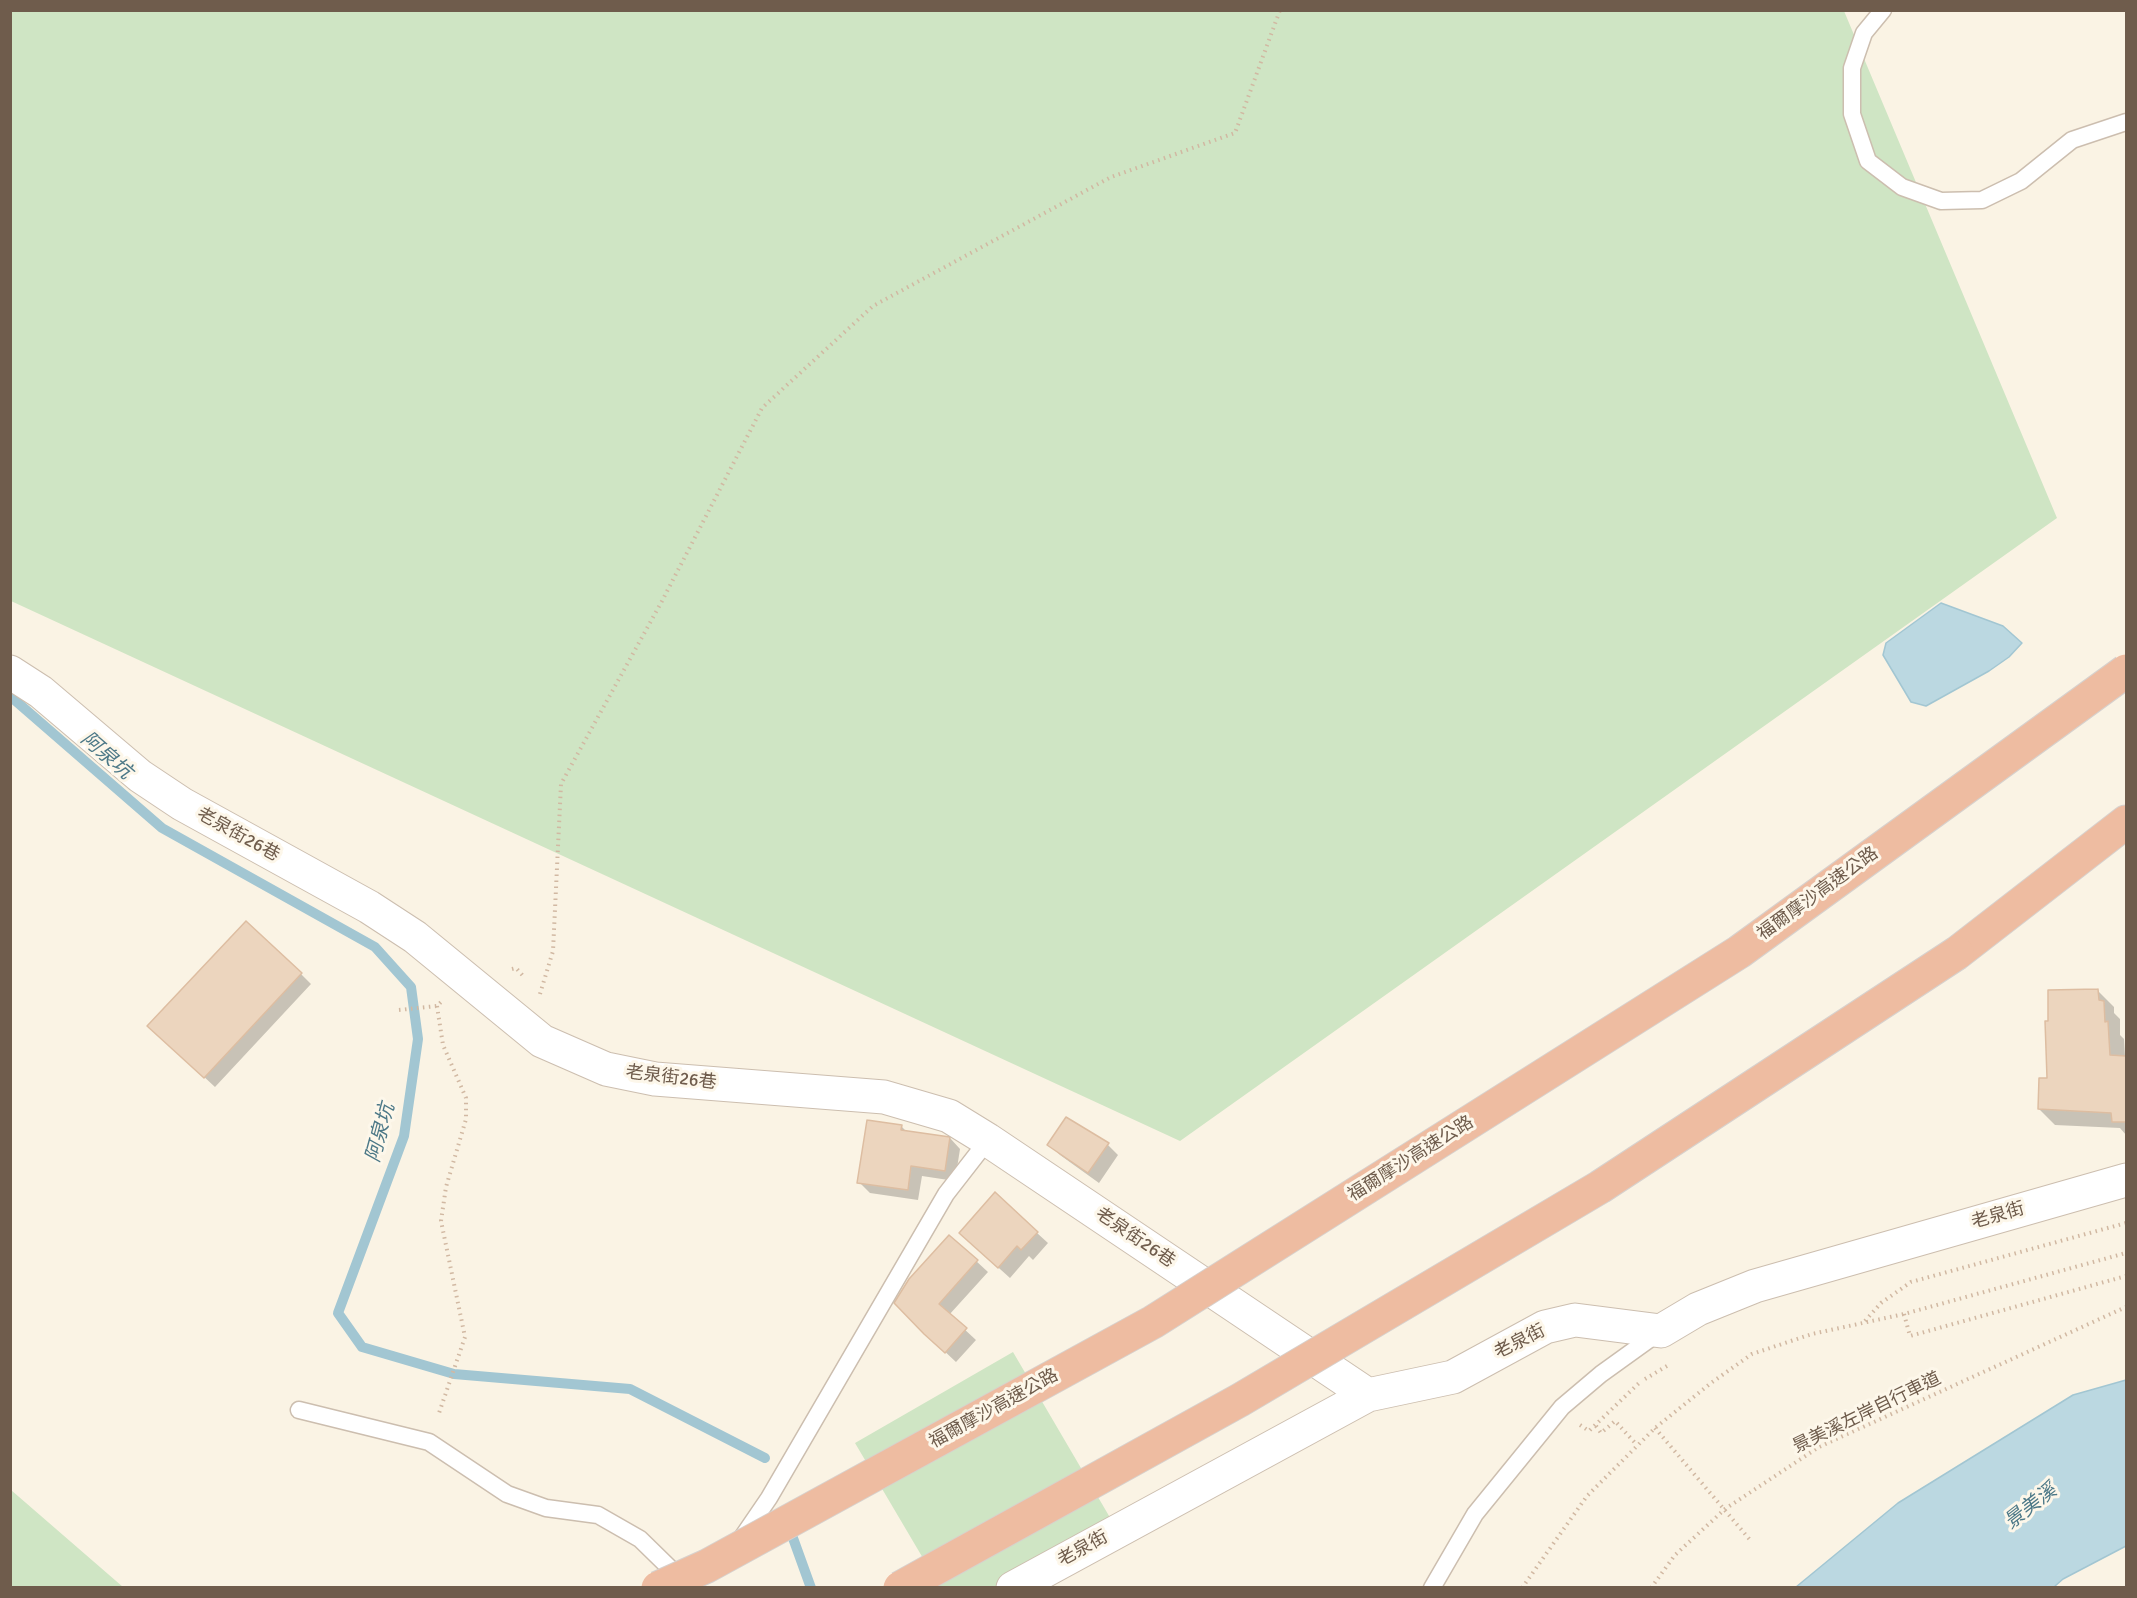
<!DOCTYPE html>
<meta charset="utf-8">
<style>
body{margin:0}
#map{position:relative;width:2137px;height:1598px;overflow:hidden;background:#faf3e4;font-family:Signika,sans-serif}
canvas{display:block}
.frame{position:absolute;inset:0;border:12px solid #6f5c4c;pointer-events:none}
</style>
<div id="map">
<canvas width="2137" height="1598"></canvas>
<div class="frame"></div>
</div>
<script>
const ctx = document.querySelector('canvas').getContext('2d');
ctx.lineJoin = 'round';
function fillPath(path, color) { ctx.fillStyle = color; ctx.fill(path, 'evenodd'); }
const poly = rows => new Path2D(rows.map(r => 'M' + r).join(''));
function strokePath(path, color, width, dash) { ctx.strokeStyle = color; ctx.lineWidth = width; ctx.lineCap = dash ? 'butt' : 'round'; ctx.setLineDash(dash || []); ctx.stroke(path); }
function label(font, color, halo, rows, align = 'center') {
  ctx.font = font + ' Signika,"Noto Sans TC",sans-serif'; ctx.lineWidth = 6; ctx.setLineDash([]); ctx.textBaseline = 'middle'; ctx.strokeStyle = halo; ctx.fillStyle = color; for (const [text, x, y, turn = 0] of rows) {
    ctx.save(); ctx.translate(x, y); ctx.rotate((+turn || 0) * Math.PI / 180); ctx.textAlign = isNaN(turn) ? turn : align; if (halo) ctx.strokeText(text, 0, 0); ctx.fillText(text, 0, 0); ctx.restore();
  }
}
fillPath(poly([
 [11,10,1844,11,2057,518,1180,1141,11,601],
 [1013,1352,1112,1521,997,1587,940,1587,855,1443],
 [10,1490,11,1490,123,1587,11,1587]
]), '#cfe5c4');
const water = poly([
 [1941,603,2003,626,2022,643,2009,657,1989,671,1926,706,1911,702,1883,655,1886,643,1941,603],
 [2126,1380,2126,1546,2063,1579,2054,1587,1796,1587,1898,1503,2073,1395,2126,1380]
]);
fillPath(water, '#bbd8e1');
strokePath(water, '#a2c6d2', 1.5);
fillPath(poly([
 [301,974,311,984,215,1087,160,1036],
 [2098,991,2114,1007,2114,1013,2120,1019,2120,1035,2124,1039,2125,1057,2126,1057,2126,1135,2120,1128,2055,1125,2039,1109,2049,1079],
 [901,1126,907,1132,950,1138,960,1149,955,1181,922,1176,918,1200,870,1193,859,1182],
 [1049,1144,1108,1145,1118,1155,1099,1183,1060,1155],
 [1037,1233,1048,1243,1033,1260,1029,1256,1010,1278,971,1243],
 [950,1237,988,1272,949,1315,976,1340,956,1362,925,1333]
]), '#0003');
strokePath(poly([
 [10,696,162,828,375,947,411,987,418,1039,404,1136,338,1313,362,1347,454,1374,630,1389,765,1458],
 [789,1527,811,1588]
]), '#a2c6d2', 10);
const building = poly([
 [246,921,302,973,204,1078,147,1026,246,921],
 [2098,989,2099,1000,2104,1001,2105,1022,2108,1021,2110,1055,2126,1056,2126,1122,2112,1122,2111,1113,2038,1109,2039,1078,2047,1078,2045,1021,2048,1021,2048,990,2098,989],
 [1066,1117,1109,1143,1088,1173,1047,1145,1066,1117],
 [867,1120,902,1125,901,1130,950,1137,945,1171,911,1166,908,1190,857,1183,867,1120],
 [995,1192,1038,1232,1021,1250,1017,1246,998,1268,959,1233,995,1192],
 [949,1235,978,1260,939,1304,967,1328,945,1353,924,1334,894,1303,909,1279,949,1235]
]);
fillPath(building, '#ecd5be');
strokePath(building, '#ddbda1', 1.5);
const lane = poly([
 [1883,10,1864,33,1852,68,1852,114,1868,161,1902,187,1941,201,1982,200,2021,181,2072,140,2126,122],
 [299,1410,429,1442,507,1494,546,1508,598,1515,640,1539,683,1581],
 [741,1539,769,1498,946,1194,988,1140],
 [1432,1588,1475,1514,1562,1407,1601,1374,1658,1333]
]);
const street = poly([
 [10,672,41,692,140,776,182,804,369,907,415,937,542,1041,606,1069,655,1079,884,1097,949,1116,988,1140,1368,1395],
 [1013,1588,1368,1395,1453,1377,1545,1327,1575,1320,1661,1331,1698,1309,1755,1286,2126,1180]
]);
const highway = poly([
 [1957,953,2126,822]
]);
strokePath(lane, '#ccbeaf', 19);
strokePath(street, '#ccbeaf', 35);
strokePath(highway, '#d7d1cd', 35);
strokePath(poly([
 [512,969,516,968,524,977],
 [540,994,553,951,561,784,662,601,762,408,873,306,1111,177,1235,133,1280,10],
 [437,1006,443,1045,466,1098,466,1119,446,1187,441,1221,465,1337,438,1416],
 [399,1010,437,1006,441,1002],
 [1904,1314,1910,1336,2126,1276],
 [1865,1321,1881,1303,1911,1282,2126,1223],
 [1645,1379,1667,1366],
 [1580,1425,1589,1431,1639,1383],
 [1596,1426,1601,1433,1615,1421,1637,1445],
 [1655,1428,1751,1541],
 [1522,1588,1587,1496,1655,1428,1711,1383,1752,1354,1812,1334,1904,1314,2126,1253],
 [1651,1588,1675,1555,1725,1509,1819,1447,2126,1307]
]), '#d1b8a2', 4, [1.5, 4.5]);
strokePath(lane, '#fff', 16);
strokePath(street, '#fff', 33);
strokePath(highway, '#eebca1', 33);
const highwayBridge = poly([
 [658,1588,707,1566,1153,1322,1739,952,2126,671],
 [900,1588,1240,1400,1600,1187,1957,953]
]);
strokePath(highwayBridge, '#d7d1cd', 35, []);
strokePath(highwayBridge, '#eebca1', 33);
label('18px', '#6f5c4c', '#fdf7ea', [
 ["老泉街26巷",238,835,29],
 ["福爾摩沙高速公路",1818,894,-36],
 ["老泉街26巷",671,1078,7],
 ["福爾摩沙高速公路",1411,1159,-32],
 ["老泉街",1998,1216,-16],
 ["老泉街26巷",1135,1238,34],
 ["老泉街",1520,1342,-27],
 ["福爾摩沙高速公路",994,1409,-29],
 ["景美溪左岸自行車道",1867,1413,-26],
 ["老泉街",1083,1549,-29]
]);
label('italic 20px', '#4c7887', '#fdf7ea', [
 ["阿泉坑",106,756,41],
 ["阿泉坑",381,1133,-75],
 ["景美溪",2031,1507,-38]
]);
</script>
